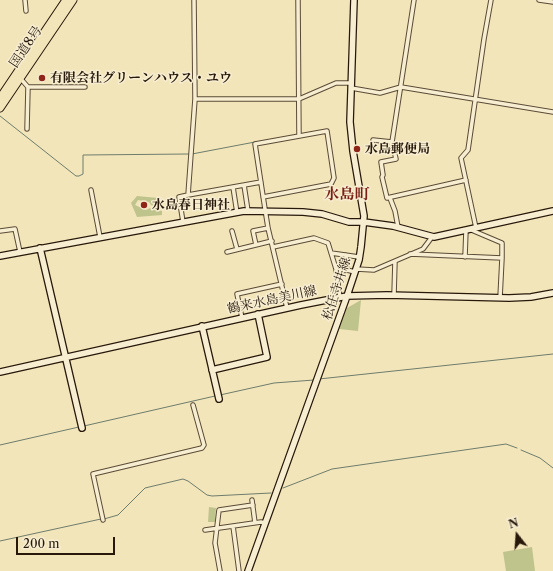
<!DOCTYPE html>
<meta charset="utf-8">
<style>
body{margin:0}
#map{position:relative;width:553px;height:571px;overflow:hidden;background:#f3e5ba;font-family:"Libre Caslon Text",serif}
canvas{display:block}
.north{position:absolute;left:497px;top:515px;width:40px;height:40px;-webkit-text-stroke:3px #f7eed2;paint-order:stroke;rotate:343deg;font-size:11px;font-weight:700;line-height:16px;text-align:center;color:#27180a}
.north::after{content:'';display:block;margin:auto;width:14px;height:18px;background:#27180a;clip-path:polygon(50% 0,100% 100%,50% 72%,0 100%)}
.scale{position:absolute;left:16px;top:537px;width:99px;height:18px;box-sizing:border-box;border:2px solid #27180a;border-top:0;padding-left:5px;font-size:12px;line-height:14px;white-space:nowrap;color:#27180a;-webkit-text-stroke:3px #f7eed2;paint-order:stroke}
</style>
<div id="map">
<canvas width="553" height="571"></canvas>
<div class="north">N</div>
<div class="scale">200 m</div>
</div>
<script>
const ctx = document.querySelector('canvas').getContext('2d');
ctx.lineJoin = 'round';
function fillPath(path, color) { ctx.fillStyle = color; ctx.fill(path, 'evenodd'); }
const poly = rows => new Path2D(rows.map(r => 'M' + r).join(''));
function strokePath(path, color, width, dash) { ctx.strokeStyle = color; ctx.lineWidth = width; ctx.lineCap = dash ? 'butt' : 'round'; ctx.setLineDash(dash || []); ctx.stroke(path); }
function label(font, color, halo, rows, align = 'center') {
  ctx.font = font + ' "Libre Caslon Text","Noto Serif JP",serif'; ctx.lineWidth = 3; ctx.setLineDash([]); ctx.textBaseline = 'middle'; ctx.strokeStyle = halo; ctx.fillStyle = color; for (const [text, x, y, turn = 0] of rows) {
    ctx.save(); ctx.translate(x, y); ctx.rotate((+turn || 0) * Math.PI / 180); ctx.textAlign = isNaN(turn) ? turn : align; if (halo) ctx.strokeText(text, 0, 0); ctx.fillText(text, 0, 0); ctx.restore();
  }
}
fillPath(poly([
 [137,196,158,198,162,209,151,205,149,202,138,200,135,205,146,210,150,208,162,211,162,215,137,217,131,203],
 [361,300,358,331,339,329,347,308],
 [209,507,216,508,215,522,208,522],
 [532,547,535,571,506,571,503,552]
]), '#bfc38c');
strokePath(poly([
 [0,116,76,176,79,176,83,174,83,155,189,154],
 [192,154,255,142],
 [319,379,553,354],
 [220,395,274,383,314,380],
 [84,426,215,396],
 [0,445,79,427],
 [521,450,540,458,553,468],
 [283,488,332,469,506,444,517,448],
 [104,519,118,515,145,488,183,479,188,481,207,495,212,496,271,493],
 [0,541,101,519]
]), '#6d7c6c', 1);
const street = poly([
 [25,0,26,11],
 [298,0,299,136],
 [414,0,392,142,396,159,381,162,383,175,382,177,387,198,466,180],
 [539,0,553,2],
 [20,78,28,87,27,129],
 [28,87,85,87],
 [351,88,380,93,401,87,553,112],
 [195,99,299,99,336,83,352,83],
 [373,140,392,142],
 [244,185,248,211],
 [233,187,237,213],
 [91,190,100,237],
 [188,195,261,182],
 [263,197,331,184,334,178,327,131,255,144,265,209,268,228,287,308],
 [390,198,395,211,398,227],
 [183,222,179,197,188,195,195,99,194,0],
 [476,228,461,158,468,150,484,39,491,0],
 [0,231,15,229,20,252],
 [232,231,237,249],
 [256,245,253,231,268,228],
 [273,247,314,238,328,243,336,269,340,298],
 [227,252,272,241],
 [331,253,359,257],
 [410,254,502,258,502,243,469,229],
 [346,255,347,270],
 [465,257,466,230],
 [356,269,374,270,423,249,432,237],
 [336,272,347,270,355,272],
 [394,295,395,261],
 [500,298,502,258],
 [242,318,237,294,282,284],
 [252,500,255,523],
 [103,520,93,474,202,448,204,445,193,405],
 [233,526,239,571],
 [205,530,261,522,265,523],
 [220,571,215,543,219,510,253,505]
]);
const secondary = poly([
 [40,248,82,428],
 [0,256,244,211,303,212,322,214,349,222,364,222,393,226,434,237,553,211],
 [202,326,219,399],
 [212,370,267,357,258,314],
 [0,372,301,305,347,296,387,295,509,298,531,297,553,293],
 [248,571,347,296,359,260,361,247,364,216,353,151,350,122,354,0]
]);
const highway = poly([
 [0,98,66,0],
 [0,108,73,0]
]);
strokePath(street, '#5a4b36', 5.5);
strokePath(secondary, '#27180a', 8);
strokePath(highway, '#27180a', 9);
strokePath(street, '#f7eed2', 3.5);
strokePath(secondary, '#f7eed2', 5.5);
strokePath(highway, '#f3e5ba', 7);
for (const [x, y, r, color] of [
 [42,78,4,"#8f2418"],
 [357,149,4,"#8f2418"],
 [144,205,4,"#8f2418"]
]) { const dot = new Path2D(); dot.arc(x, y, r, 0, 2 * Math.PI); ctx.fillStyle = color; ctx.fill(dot); strokePath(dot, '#f7eed2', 1.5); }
label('13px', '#27180a', '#f7eed2', [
 ["国道8号",26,47,-56],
 ["松任寺井線",337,289,-72],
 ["鶴来水島美川線",272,300,-12]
]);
label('bold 13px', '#27180a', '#f7eed2', [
 ["有限会社グリーンハウス・ユウ",50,78],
 ["水島郵便局",365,149],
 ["水島春日神社",152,205]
], 'left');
label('bold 15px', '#7a1f14', '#f7eed2', [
 ["水島町",347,195]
]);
</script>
